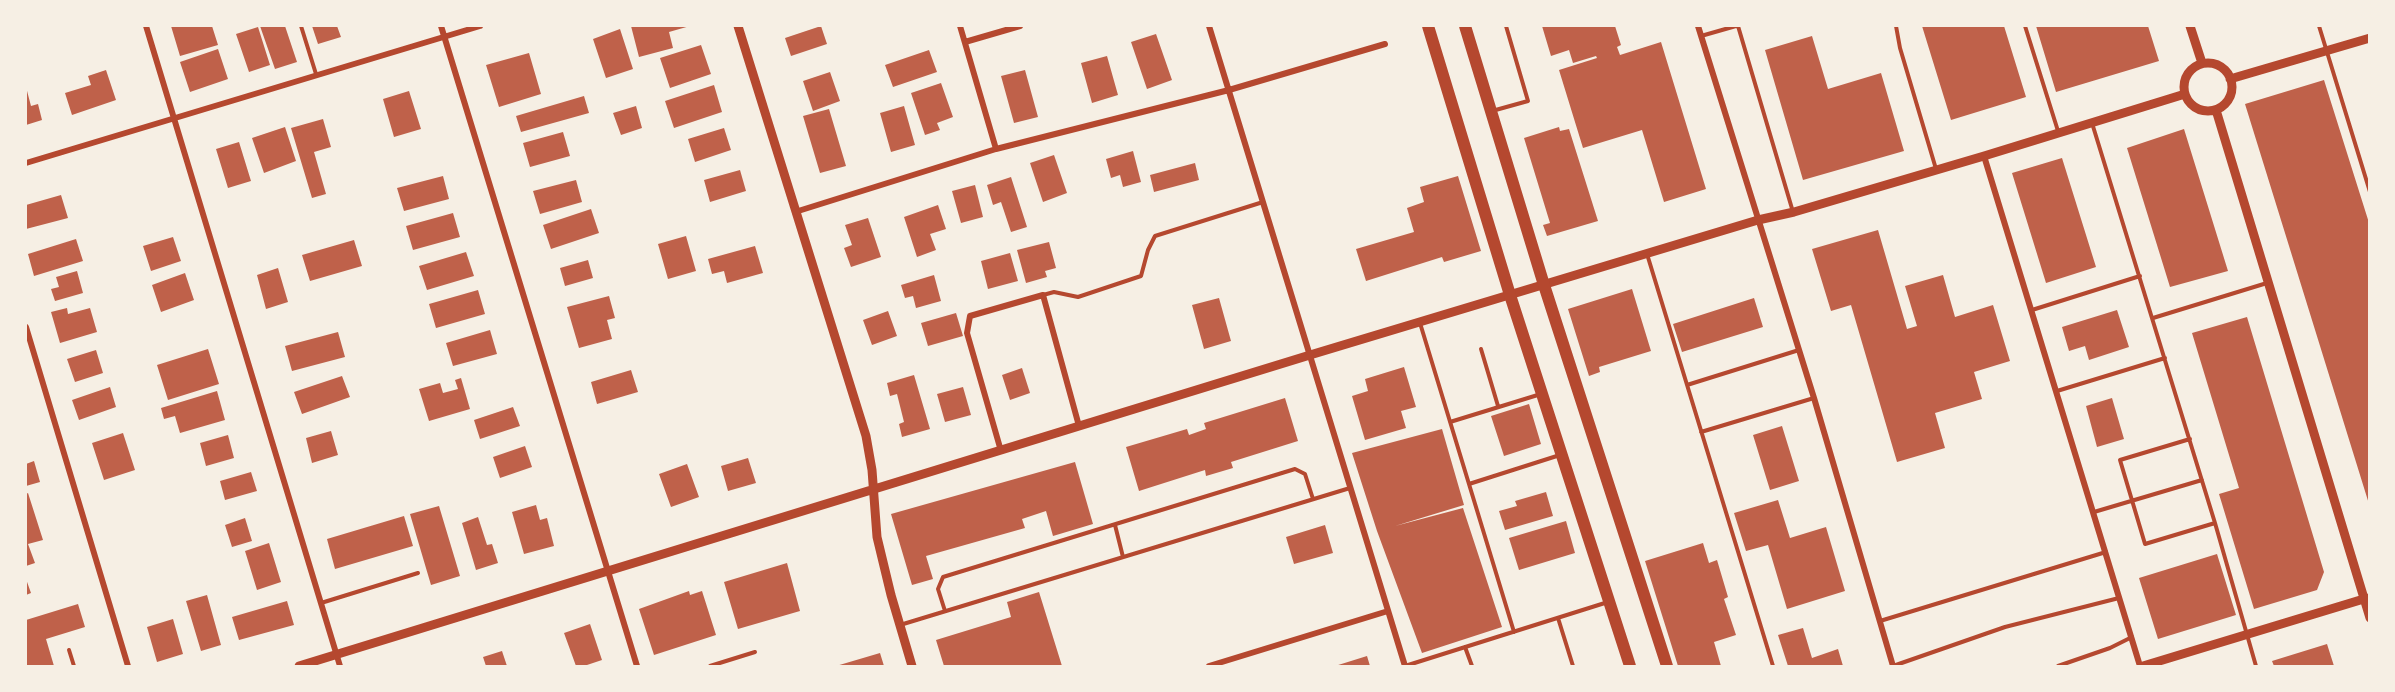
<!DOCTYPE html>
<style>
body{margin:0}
#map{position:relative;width:2395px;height:692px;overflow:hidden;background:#f6efe4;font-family:"Space Grotesk",sans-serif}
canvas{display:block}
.frame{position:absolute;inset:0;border:27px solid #f6efe4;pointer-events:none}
</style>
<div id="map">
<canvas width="2395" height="692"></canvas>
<div class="frame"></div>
</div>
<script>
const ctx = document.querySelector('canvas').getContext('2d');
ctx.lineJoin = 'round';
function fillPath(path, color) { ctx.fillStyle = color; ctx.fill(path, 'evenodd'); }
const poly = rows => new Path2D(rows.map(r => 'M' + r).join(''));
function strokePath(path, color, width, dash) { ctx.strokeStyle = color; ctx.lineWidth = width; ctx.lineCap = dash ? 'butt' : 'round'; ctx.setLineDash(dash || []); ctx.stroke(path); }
fillPath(poly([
 [171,26,212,26,218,45,180,56],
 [260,26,285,26,297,62,275,69],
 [312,26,337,26,341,37,318,44],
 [631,26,690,26,669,32,673,48,639,57],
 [821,26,827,44,791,56,785,38],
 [1542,26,1615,26,1621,45,1617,47,1620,55,1661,42,1706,189,1664,202,1642,130,1583,148,1559,70,1597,58,1596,56,1573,63,1569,50,1551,56],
 [1922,26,2004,26,2026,97,1951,120],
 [2036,26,2148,26,2159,61,2056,92],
 [258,27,270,65,249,72,236,34],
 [620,29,633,69,606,78,593,39],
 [1156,34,1172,80,1147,89,1131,42],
 [1812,36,1828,89,1881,73,1904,151,1803,180,1765,50],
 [701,45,711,74,670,88,660,58],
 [218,49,228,79,190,92,180,62],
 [929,50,937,72,893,87,885,65],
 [529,53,541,94,499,107,486,65],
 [1107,56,1118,95,1092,103,1081,63],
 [106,70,116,100,72,115,65,93,91,85,88,76],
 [1025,70,1038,117,1014,123,1001,76],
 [830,72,840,101,813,111,803,81],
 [2324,80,2370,226,2369,504,2245,104],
 [941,83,953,117,937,123,940,130,925,135,911,93],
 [714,85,722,112,674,128,665,101],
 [26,87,31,106,38,104,42,120,26,125],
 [409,91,421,129,394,137,383,99],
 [584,96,589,113,521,132,516,116],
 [636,106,642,128,621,135,613,113],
 [904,106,915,145,891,152,880,113],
 [829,109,846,166,820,173,803,116],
 [323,119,331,147,314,152,326,194,312,198,291,128],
 [285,127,296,161,264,173,252,138],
 [1559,127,1560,131,1569,129,1598,221,1547,236,1543,225,1550,223,1524,138],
 [724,128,731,150,695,162,688,139],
 [2184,129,2228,271,2170,287,2127,148],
 [563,132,570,156,530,167,523,143],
 [239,142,251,181,228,188,216,149],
 [1133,151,1141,182,1123,187,1120,175,1111,178,1106,159],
 [1054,155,1067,193,1043,202,1030,163],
 [2062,158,2096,267,2046,283,2012,173],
 [1195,163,1199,180,1154,192,1150,175],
 [740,170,746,191,710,202,704,180],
 [443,176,449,199,404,211,397,188],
 [1458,176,1481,251,1444,262,1442,257,1366,281,1356,249,1414,232,1407,208,1424,202,1420,187],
 [1011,177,1027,227,1011,232,1001,202,993,205,987,185],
 [576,180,582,202,540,214,533,191],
 [975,185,983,217,961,223,952,191],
 [61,195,68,218,26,229,26,205],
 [938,205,946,229,930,234,936,250,917,257,904,217],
 [591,209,599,233,551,249,543,225],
 [453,213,460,237,413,250,406,226],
 [868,218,881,257,851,267,844,248,852,245,845,225],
 [1878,230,1907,329,1917,326,1905,286,1943,275,1955,317,1993,305,2010,361,1974,372,1982,399,1935,413,1945,448,1897,462,1851,305,1831,311,1812,249],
 [686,236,696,271,668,279,658,244],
 [173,237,181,261,151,271,143,246],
 [76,239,83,261,34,276,28,254],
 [354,240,362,266,310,281,302,255],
 [1049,242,1056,268,1045,271,1047,277,1026,283,1017,250],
 [755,246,763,273,727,283,724,271,712,274,708,259],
 [466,252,474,276,427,290,419,266],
 [1010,253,1018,281,988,289,981,261],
 [588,260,593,278,565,286,560,268],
 [278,268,288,302,266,309,257,275],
 [77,271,83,293,55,301,51,289,59,287,56,277],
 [185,273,194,300,161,312,152,285],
 [934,275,941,301,916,308,913,296,905,298,901,285],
 [1632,289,1651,351,1599,367,1600,372,1589,376,1568,309],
 [478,290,485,314,436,328,429,304],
 [609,296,615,318,607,320,612,339,579,348,567,307],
 [1219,298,1231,341,1204,349,1192,305],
 [1754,298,1763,327,1682,352,1673,324],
 [67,308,68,314,90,308,97,332,60,343,51,312],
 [2117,310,2129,347,2089,360,2085,346,2069,351,2062,327],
 [888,311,897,336,872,345,863,320],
 [956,313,963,336,928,346,921,323],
 [2247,317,2324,572,2317,590,2254,609,2219,494,2239,488,2192,333],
 [490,330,497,354,453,366,446,343],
 [338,332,345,357,292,371,285,346],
 [208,349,219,384,168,400,157,365],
 [96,350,103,373,75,382,67,359],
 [1404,367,1416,407,1401,411,1406,428,1365,440,1352,396,1368,391,1365,379],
 [1022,368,1030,393,1010,400,1002,375],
 [631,370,638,392,597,404,591,382],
 [914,375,930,429,902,437,899,424,904,422,897,394,890,396,887,383],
 [342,376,350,397,302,414,294,392],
 [461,378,470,409,429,421,419,389,440,383,443,393,458,389,455,380],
 [110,387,116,407,79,420,72,400],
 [963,387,971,415,945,422,937,394],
 [217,391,225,420,180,433,175,416,164,419,161,408],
 [1285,398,1298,441,1231,462,1233,468,1206,476,1205,470,1139,491,1126,447,1187,429,1189,435,1206,429,1204,423],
 [2112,398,2124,439,2097,447,2086,406],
 [1529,404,1541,444,1504,456,1491,416],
 [513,407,520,426,480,439,474,420],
 [1782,426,1799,481,1770,490,1753,435],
 [1442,429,1464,505,1395,526,1463,508,1502,627,1422,653,1377,531,1352,453],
 [331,431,338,455,312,463,306,438],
 [123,433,135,470,104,480,92,443],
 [228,435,234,458,206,466,200,443],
 [525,446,532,467,500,478,493,457],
 [748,458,756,483,728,491,721,466],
 [34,461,40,482,26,486,26,464],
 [1075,462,1093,524,1053,536,1046,511,1022,519,1025,528,926,556,933,579,912,585,891,514],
 [687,464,699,497,671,507,659,474],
 [251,472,257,491,225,500,220,481],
 [1546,492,1553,516,1505,530,1499,511,1517,506,1515,501],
 [28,493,43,540,28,544,35,563,26,566,26,494],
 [1778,500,1790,538,1826,527,1845,591,1787,609,1768,545,1746,551,1734,513],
 [536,505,540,520,547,518,554,546,524,554,512,512],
 [439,506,460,576,431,585,410,514],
 [404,516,413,546,335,569,327,539],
 [478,517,487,545,492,544,498,563,476,570,462,523],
 [245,518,252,541,232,547,225,525],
 [1566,521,1575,553,1519,570,1509,538],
 [1325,525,1333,553,1294,564,1286,537],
 [269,543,281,582,257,590,245,551],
 [1703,543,1709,563,1717,560,1728,597,1724,599,1736,635,1714,642,1721,666,1678,666,1645,561],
 [2217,554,2236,615,2158,639,2139,578],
 [787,563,800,611,738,629,724,582],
 [26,579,31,593,26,595],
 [689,591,690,595,702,591,716,635,654,655,639,609],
 [1039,592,1062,666,944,666,936,640,1011,617,1007,602],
 [207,595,221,645,201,651,186,601],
 [287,601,294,625,239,640,232,617],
 [78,604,85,627,46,639,54,666,26,666,26,620],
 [173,619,183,654,157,662,147,627],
 [590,624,602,660,584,666,576,666,564,633],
 [1803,628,1812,658,1838,649,1843,666,1788,666,1778,635],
 [2327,644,2334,666,2274,666,2272,661],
 [502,651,507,666,486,666,483,657],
 [880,653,884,666,836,666],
 [1367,656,1370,666,1335,666]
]), '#bf614a');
strokePath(poly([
 [301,26,316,74],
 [1738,26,1793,212],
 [1896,26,1900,48,1936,169],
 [2025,26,2058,131],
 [2319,26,2370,192],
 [1701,36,1736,26],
 [1492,111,1528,101,1506,26],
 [2092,123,2215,523,2256,666],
 [1647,254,1773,666],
 [1043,295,1054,292,1078,297,1141,276,1148,250,1155,236,1263,202],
 [2032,310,2140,276],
 [2153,318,2267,283],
 [1420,323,1514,632],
 [1481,349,1498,406],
 [1687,385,1799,350],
 [2057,391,2165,358],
 [1450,422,1541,394],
 [1701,432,1814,398],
 [2190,439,2120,460,2145,544,2215,523],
 [1469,484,1560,455],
 [2094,512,2202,480],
 [1115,525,1123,557],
 [321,603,418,573],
 [945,611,938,589,943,577,1295,469,1305,474,1313,499],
 [1558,618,1573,666],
 [1880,621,2106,552],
 [900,625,1350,488],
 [1465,647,1472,666],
 [69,650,74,666],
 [710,666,755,652],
 [1405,666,1608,602],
 [1893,666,2005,627,2119,598],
 [2058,666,2110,648,2132,637]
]), '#b5482f', 4);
strokePath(poly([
 [146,26,340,666],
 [441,26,637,666],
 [960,26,996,149],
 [1209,26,1405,666],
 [1698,26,1814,398,1893,666],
 [965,42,1020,26],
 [1984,156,2140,666],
 [26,163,480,26],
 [795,212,996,149,1229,90,1385,44],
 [26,327,128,666],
 [1001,451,967,333,970,316,1043,295,1079,426],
 [1209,666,1388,611]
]), '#b5482f', 6);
strokePath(poly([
 [738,26,866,436,872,470,877,537,891,595,912,666],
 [2190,26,2202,63],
 '2184 87a24 24 0 1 1 48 0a24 24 0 1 1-48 0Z',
 [2230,79,2370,38],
 [2216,110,2370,618],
 [299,666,1310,355,1758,220,1794,212,1984,156,2185,94],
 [2143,666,2367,598]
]), '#b5482f', 9);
strokePath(poly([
 [1428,26,1510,295,1630,666],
 [1465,26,1544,285,1667,666]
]), '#b5482f', 12);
</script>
